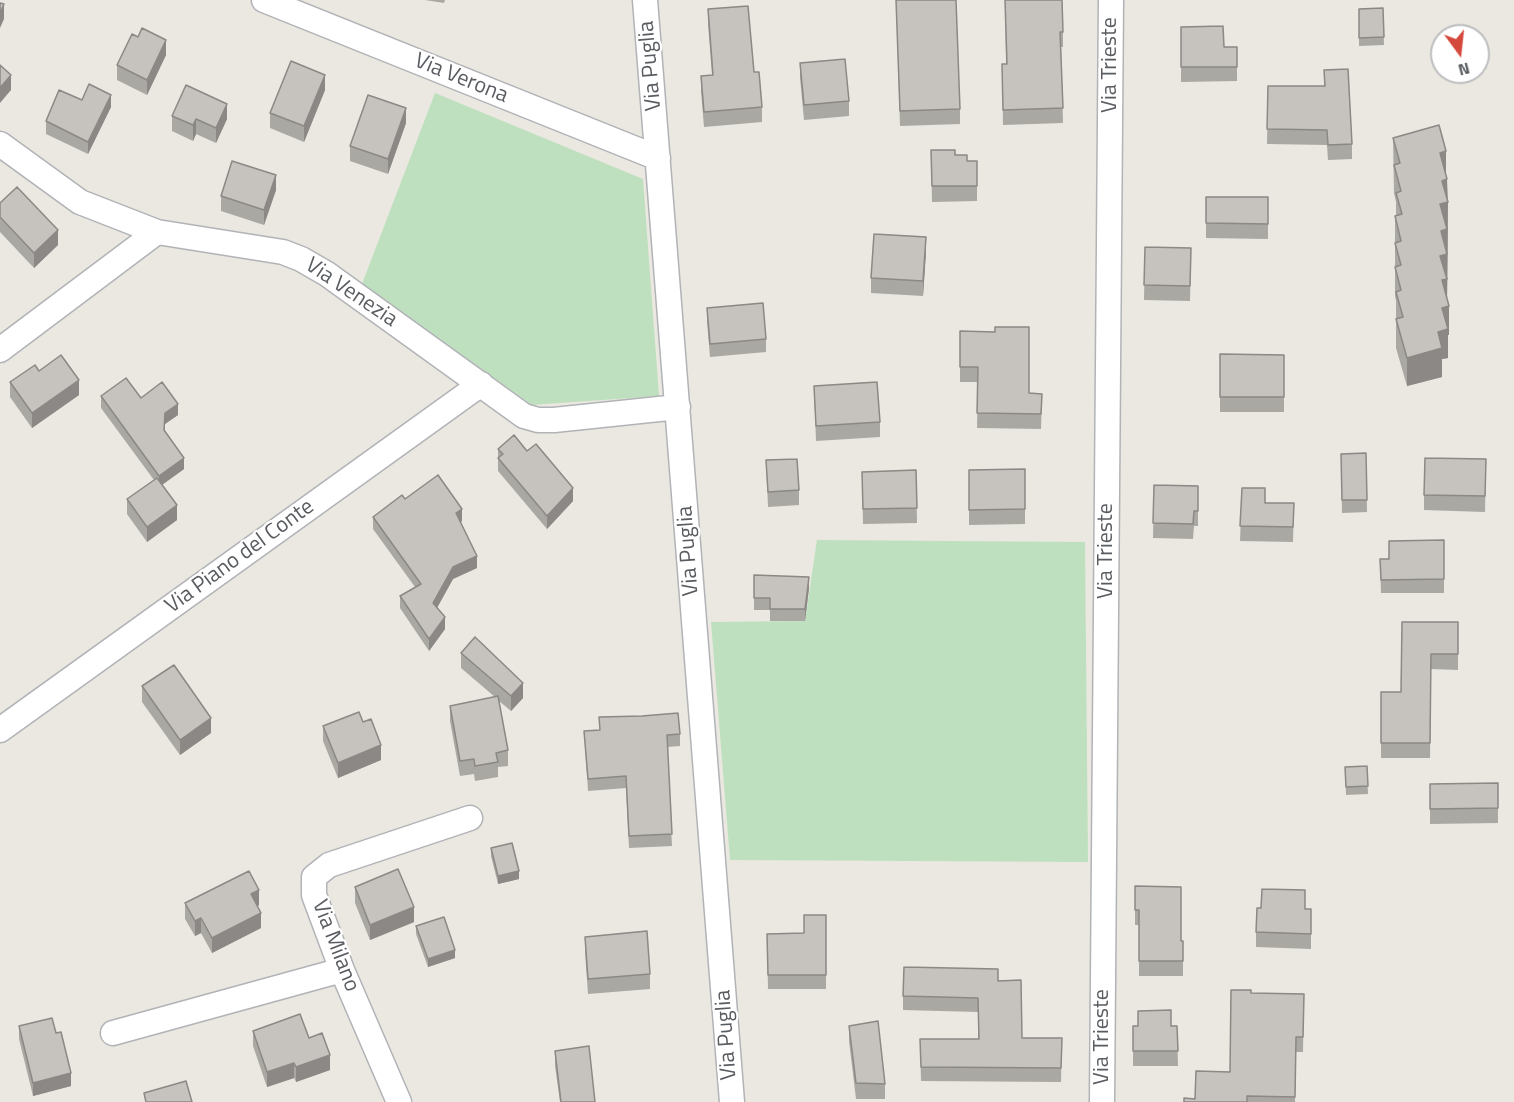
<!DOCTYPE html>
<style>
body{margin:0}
#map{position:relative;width:1514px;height:1102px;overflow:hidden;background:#eae8e0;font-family:"Titillium Web",sans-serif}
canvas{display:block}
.north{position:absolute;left:1430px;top:24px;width:60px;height:60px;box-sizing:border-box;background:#fff;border:2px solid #bdbebf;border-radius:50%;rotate:165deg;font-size:16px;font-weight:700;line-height:24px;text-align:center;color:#595c60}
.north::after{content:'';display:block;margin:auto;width:21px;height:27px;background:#d5493c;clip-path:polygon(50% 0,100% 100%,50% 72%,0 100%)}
</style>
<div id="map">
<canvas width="1514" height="1102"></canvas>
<div class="north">N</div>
</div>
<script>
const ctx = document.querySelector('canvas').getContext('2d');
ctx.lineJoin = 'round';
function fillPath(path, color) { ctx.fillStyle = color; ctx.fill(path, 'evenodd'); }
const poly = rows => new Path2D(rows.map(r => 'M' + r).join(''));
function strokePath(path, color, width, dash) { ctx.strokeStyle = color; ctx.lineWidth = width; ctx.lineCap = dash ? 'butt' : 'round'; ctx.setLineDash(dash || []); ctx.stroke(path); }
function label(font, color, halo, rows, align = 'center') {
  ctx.font = font + ' "Titillium Web",sans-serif'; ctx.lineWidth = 4.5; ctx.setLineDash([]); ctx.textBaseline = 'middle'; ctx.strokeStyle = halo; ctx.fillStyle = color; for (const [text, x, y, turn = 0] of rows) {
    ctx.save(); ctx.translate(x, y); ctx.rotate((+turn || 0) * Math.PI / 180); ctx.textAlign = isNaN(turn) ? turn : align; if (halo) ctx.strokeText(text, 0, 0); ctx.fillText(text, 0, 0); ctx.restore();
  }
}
fillPath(poly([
 [435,93,643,179,659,396,532,405,362,284],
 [817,540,1085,542,1088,862,730,860,711,622,805,621]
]), '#bfe0bf');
const minor = poly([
 [264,0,658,158],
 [645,0,732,1102],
 [0,144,80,202,157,232],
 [0,350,157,232,283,252,301,259,327,274,524,416,538,420,554,420,678,407],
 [0,730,481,384],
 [113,1033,342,970],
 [399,1102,342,970,314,895,314,877,329,865,470,818],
 [1102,1102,1111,0]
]);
strokePath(minor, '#b1b3b7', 27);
strokePath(minor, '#fff', 24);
fillPath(poly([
 [425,0,445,0,444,3],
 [896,0,960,109,960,124,900,126],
 [1005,0,1063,32,1063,47,1061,47,1063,123,1003,125,1002,64,1006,64],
 [1383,8,1384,45,1359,46,1359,9],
 [708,9,762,107,762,122,704,127,701,91,701,76,712,75,708,24],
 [1181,27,1224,47,1237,47,1237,81,1181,82],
 [138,37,166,55,147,95,117,80,117,65],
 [800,63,849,101,849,116,804,120,800,78],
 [1324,70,1352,144,1352,159,1328,160,1327,145,1267,144,1268,86,1324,86],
 [325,90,304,142,270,128,270,113],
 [82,100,111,107,88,154,46,134,46,121],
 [172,116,227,119,216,143,196,134,193,141,172,131],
 [406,123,388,174,350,161,350,146],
 [1393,138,1446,175,1448,231,1447,297,1449,335,1448,335,1448,358,1442,359,1442,377,1407,386,1396,348,1396,301,1395,296,1395,216,1396,216,1396,202,1394,193],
 [931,150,967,161,977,161,977,201,932,202],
 [276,190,264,225,221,211,221,196],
 [1206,197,1268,197,1268,239,1206,238],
 [0,203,58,245,34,268,0,232],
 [1145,247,1191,248,1190,301,1144,300],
 [926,252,923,296,871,293,871,278],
 [707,308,766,339,766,352,710,357,707,321],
 [960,331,1029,393,1042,394,1041,429,977,428,978,382,960,382],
 [1220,354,1284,355,1284,412,1220,412],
 [39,371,79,395,32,428,10,397,10,382],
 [814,386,880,422,880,437,816,441],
 [101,396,141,398,178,415,165,424,165,431,184,469,162,485,177,520,147,542,127,514,127,499,154,480,101,408],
 [498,449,527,451,573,501,547,529,498,471],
 [1366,453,1367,512,1342,513,1341,454],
 [1486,459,1485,512,1424,510,1424,495],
 [766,460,799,490,799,505,768,507],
 [1025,469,1025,524,969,525,969,470],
 [916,470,917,523,863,524,862,472],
 [1154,485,1198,486,1198,526,1194,526,1193,539,1153,538],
 [1242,488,1265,503,1294,503,1293,542,1240,541],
 [405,499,462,521,461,522,477,568,453,579,437,608,445,629,429,651,400,608,400,596,415,587,373,529,373,517],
 [1444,540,1444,593,1381,593,1380,559,1389,559],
 [754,575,809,588,805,621,770,621,770,610,754,610],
 [1402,622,1458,622,1458,670,1431,669,1430,758,1381,758,1381,692,1401,692],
 [461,653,523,698,511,711,499,701,508,750,508,766,498,767,498,777,475,781,474,774,460,776,450,721,450,706,495,697,461,668],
 [142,686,211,733,180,755,142,702],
 [363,722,381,760,338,778,323,741,323,726],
 [584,731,680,734,680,746,667,747,672,846,629,848,626,788,588,791],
 [1367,766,1368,794,1346,795,1345,767],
 [1498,783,1498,823,1430,824,1430,784],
 [491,848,519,879,498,884,491,856],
 [1135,886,1181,941,1183,941,1183,976,1139,976,1139,925,1135,925],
 [355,887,414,922,370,940,355,903],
 [185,903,259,905,258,906,261,928,212,953,201,933,195,936,185,919],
 [1305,909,1311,909,1311,949,1256,947,1256,932],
 [826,915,826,989,768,989,767,934,804,933],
 [416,926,455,958,428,967,416,934],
 [585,937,650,974,650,989,588,994,585,952],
 [998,981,1022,1038,1062,1038,1061,1082,921,1081,920,1039,978,1039,978,1012,903,1010,903,996],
 [1251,993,1304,994,1303,1052,1296,1052,1295,1102,1184,1102,1195,1099,1230,1072],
 [19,1026,56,1033,71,1086,33,1096,19,1039],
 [849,1026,885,1084,885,1099,856,1099,849,1041],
 [1133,1026,1177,1026,1178,1066,1133,1066],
 [253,1031,309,1038,330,1070,296,1082,294,1078,267,1087,253,1046],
 [555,1051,595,1102,560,1102,555,1066]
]), '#aaa8a3');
fillPath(poly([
 [4,4,4,19,0,28,0,13],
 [166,40,166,55,147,95,147,80],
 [11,75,11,90,0,103,0,88],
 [325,75,325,90,304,142,304,126],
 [111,95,111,107,88,154,88,142],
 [227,104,227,119,216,143,216,128],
 [406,108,406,123,388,174,388,159],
 [196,119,196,134,193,141,193,125],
 [1446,151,1446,180,1447,179,1448,202,1447,307,1449,306,1449,335,1448,335,1448,358,1442,359,1442,377,1407,386,1407,358,1438,332,1440,284,1440,153],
 [276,175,276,190,264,225,264,210],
 [58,230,58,245,34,268,34,253],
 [926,237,926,252,923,296,923,281],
 [79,380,79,395,32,428,32,413],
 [178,404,178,415,165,424,164,441,165,413],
 [184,458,184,469,159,487,159,476],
 [573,488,573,501,547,529,547,516],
 [177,505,177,520,147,542,147,527],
 [462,509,462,521,456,525,456,513],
 [477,556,477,568,453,579,433,615,433,603,453,567],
 [809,577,809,588,805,621,805,609],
 [445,617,445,629,429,651,429,639],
 [523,683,523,698,511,711,511,696],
 [211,718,211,733,180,755,180,740],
 [381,745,381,760,338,778,338,763],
 [519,871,519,879,498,884,498,876],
 [259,890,259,905,251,909,251,894],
 [414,907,414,922,370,940,370,925],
 [261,913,261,928,212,953,212,938],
 [201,918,201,933,195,936,195,921],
 [455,950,455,958,428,967,428,959],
 [330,1055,330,1070,296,1082,296,1067],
 [294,1063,294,1078,267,1087,267,1072],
 [71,1073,71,1086,33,1096,33,1083]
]), '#8b8885');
const building = poly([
 [896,0,956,0,960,109,900,111,896,0],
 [1005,0,1062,0,1063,32,1060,32,1063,108,1003,110,1002,64,1007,64,1005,0],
 [0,3,4,4,0,13,0,3],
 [748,6,754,72,759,72,762,107,704,112,701,76,713,75,708,9,748,6],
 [1383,8,1384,37,1359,38,1359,9,1383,8],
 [1223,26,1224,47,1237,47,1237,67,1181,67,1181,27,1223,26],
 [142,28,166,40,147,80,117,65,132,34,138,37,142,28],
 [845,59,849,101,804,105,800,63,845,59],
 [291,61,325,75,304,126,270,113,291,61],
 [0,65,11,75,0,88,0,65],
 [1348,69,1352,144,1328,145,1327,130,1267,129,1268,86,1325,86,1324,70,1348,69],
 [89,84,111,95,88,142,46,121,59,90,82,100,89,84],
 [186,85,227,104,216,128,196,119,193,125,172,116,186,85],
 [368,95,406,108,388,159,350,146,368,95],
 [1439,125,1446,151,1440,153,1447,179,1442,181,1448,202,1440,204,1447,229,1441,231,1447,254,1440,256,1447,279,1442,280,1449,306,1442,308,1448,329,1438,332,1442,348,1407,358,1396,319,1403,317,1396,292,1401,290,1395,267,1401,265,1395,243,1401,241,1395,216,1402,214,1396,193,1401,191,1394,165,1400,163,1393,138,1439,125],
 [931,150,955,150,955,155,967,155,967,161,977,161,977,186,932,186,931,150],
 [232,161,276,175,264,210,221,196,232,161],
 [17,187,58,230,34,253,0,217,0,203,17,187],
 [1206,197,1268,197,1268,224,1206,223,1206,197],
 [874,234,926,237,923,281,871,278,874,234],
 [1145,247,1191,248,1190,286,1144,285,1145,247],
 [763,303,766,339,710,344,707,308,763,303],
 [995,327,1029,327,1029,393,1042,394,1041,414,977,413,978,367,960,367,960,331,995,332,995,327],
 [1220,354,1284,355,1284,397,1220,397,1220,354],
 [61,355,79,380,32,413,10,382,35,365,39,371,61,355],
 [126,378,141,398,162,382,178,404,165,413,164,430,184,458,159,476,101,396,126,378],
 [877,382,880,422,816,426,814,386,877,382],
 [514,435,527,451,536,444,573,488,547,516,498,458,503,454,498,449,514,435],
 [1366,453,1367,500,1342,500,1341,454,1366,453],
 [1425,458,1486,459,1485,496,1424,495,1425,458],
 [797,459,799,490,768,492,766,460,797,459],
 [1025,469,1025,509,969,510,969,470,1025,469],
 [916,470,917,508,863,509,862,472,916,470],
 [438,475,462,509,456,513,477,556,453,567,433,603,445,617,429,639,400,596,421,584,373,517,402,495,405,499,438,475],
 [157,478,177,505,147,527,127,499,157,478],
 [1154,485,1198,486,1198,511,1194,511,1193,524,1153,523,1154,485],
 [1242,488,1265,488,1265,503,1294,503,1293,527,1240,526,1242,488],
 [1444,540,1444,579,1381,580,1380,559,1389,559,1389,541,1444,540],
 [754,575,809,577,805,609,770,609,770,598,754,598,754,575],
 [1402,622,1458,622,1458,654,1431,654,1430,743,1381,743,1381,692,1401,692,1402,622],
 [475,637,523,683,511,696,461,653,475,637],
 [174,665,211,718,180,740,142,686,174,665],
 [498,696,508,750,496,753,498,762,475,766,474,759,460,761,450,706,498,696],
 [359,712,363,722,371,719,381,745,338,763,323,726,359,712],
 [678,713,680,734,667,735,672,834,629,836,626,776,588,779,584,731,600,730,599,717,642,716,678,713],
 [1367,766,1368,786,1346,787,1345,767,1367,766],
 [1498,783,1498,808,1430,809,1430,784,1498,783],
 [512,843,519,871,498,876,491,848,512,843],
 [398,869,414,907,370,925,355,887,398,869],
 [249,871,259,890,251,894,261,913,212,938,201,918,195,921,185,903,249,871],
 [1135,886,1181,887,1181,941,1183,941,1183,961,1139,961,1139,910,1135,910,1135,886],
 [1262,889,1305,890,1305,909,1311,909,1311,934,1256,932,1257,908,1261,908,1262,889],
 [804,915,826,915,826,975,768,975,767,934,804,933,804,915],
 [444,917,455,950,428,959,416,926,444,917],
 [647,931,650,974,588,979,585,937,647,931],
 [904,967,998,969,998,981,1021,980,1022,1038,1062,1038,1061,1068,921,1067,920,1039,979,1039,978,998,903,996,904,967],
 [1231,990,1251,990,1251,993,1304,994,1303,1037,1296,1037,1295,1097,1247,1096,1247,1102,1184,1102,1184,1098,1195,1099,1196,1071,1230,1072,1231,990],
 [1171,1010,1171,1026,1177,1026,1178,1051,1133,1051,1133,1026,1138,1026,1138,1011,1171,1010],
 [300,1014,309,1038,322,1033,330,1055,296,1067,294,1063,267,1072,253,1031,300,1014],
 [52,1018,56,1033,61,1032,71,1073,33,1083,19,1026,52,1018],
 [878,1021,885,1084,856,1083,849,1026,878,1021],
 [589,1046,595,1102,561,1102,555,1051,589,1046],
 [186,1081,192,1102,146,1102,144,1093,186,1081]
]);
fillPath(building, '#c6c3be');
strokePath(building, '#8b8885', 1.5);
label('22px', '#595c60', '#fff', [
 ["Via Trieste",1111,65,-90],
 ["Via Puglia",651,66,-95],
 ["Via Verona",461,79,22],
 ["Via Venezia",351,293,34],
 ["Via Puglia",689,551,-94],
 ["Via Trieste",1107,551,-90],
 ["Via Piano del Conte",240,557,-36],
 ["Via Milano",335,946,69],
 ["Via Puglia",727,1035,-94],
 ["Via Trieste",1103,1037,-90]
]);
</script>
